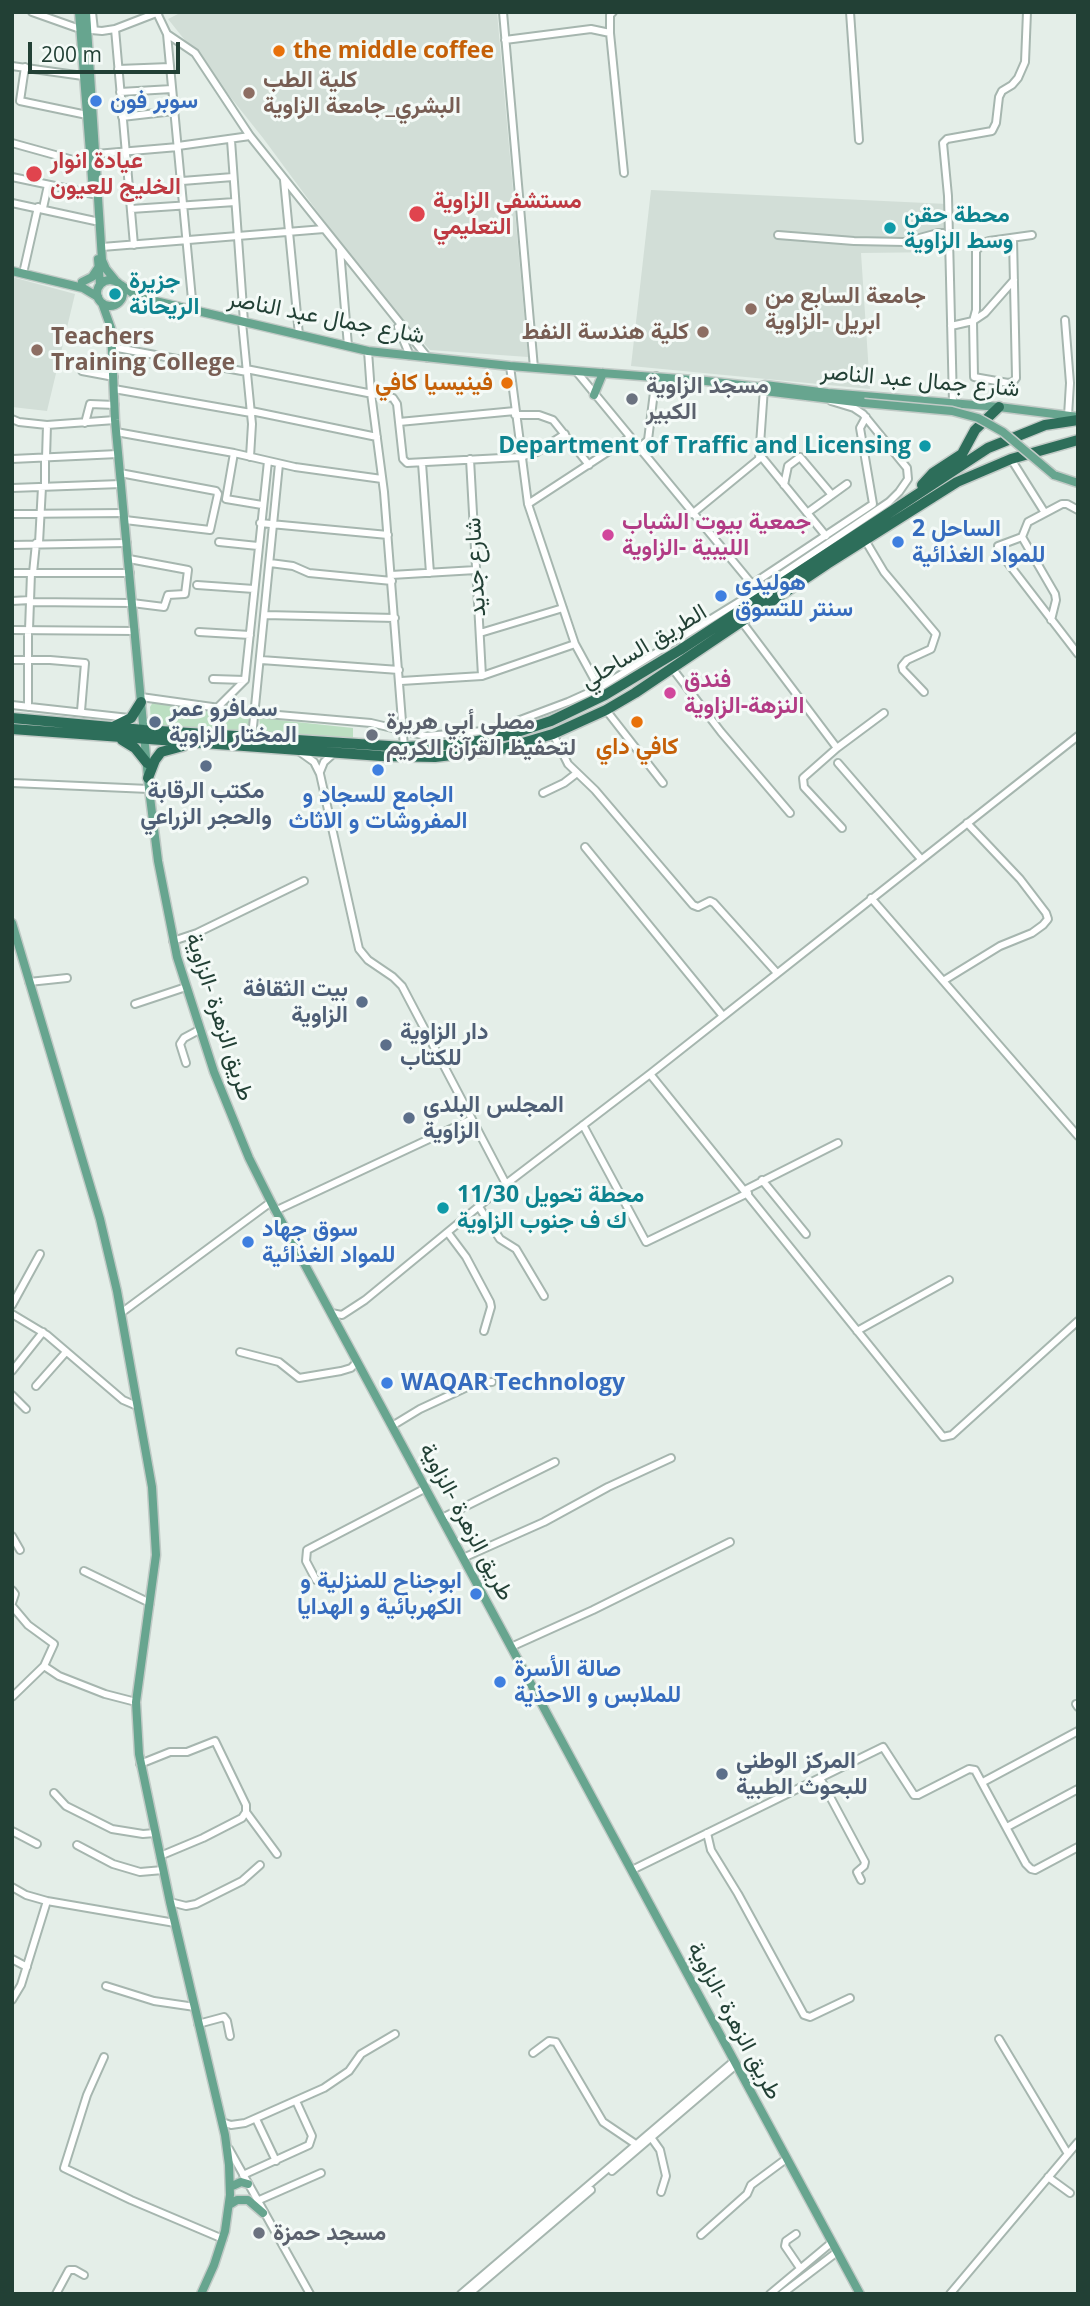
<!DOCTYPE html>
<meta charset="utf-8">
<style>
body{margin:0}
#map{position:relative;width:1090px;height:2306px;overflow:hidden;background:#e4eee8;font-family:"Open Sans",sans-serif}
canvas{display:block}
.frame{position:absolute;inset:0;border:14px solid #224035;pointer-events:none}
.scale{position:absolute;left:28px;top:42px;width:152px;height:32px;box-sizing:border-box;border:4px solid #224035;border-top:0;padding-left:9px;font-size:21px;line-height:24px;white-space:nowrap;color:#224035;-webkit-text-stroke:5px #f4faf7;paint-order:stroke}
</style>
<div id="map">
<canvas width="1090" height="2306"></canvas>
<div class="frame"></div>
<div class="scale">200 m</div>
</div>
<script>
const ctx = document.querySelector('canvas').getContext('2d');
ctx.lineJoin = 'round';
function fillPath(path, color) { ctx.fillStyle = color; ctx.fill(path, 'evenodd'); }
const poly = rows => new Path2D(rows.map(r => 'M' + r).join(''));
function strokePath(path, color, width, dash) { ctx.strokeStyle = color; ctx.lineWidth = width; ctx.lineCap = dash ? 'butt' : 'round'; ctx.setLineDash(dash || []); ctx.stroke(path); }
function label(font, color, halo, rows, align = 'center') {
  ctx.font = font + ' "Open Sans",Vazirmatn,sans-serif'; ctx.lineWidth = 6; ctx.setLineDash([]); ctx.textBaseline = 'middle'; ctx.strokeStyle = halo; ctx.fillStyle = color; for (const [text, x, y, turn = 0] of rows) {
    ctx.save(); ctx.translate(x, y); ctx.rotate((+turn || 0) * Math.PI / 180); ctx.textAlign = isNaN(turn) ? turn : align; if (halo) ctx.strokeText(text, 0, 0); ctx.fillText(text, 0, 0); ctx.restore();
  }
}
fillPath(poly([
 [182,12,497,12,528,357,430,350,376,291,263,138,168,19],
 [651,190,947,204,944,252,861,253,870,389,631,366],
 [12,277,75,294,47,411,12,407]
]), '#d2ded7');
fillPath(poly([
 [153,702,251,718,250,730,248,733,154,727,151,723,150,707],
 [259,718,353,728,353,742,261,733]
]), '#bcdfc2');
const minor = poly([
 [32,12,80,29,102,31,115,29,159,12],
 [92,12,94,30],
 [503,12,534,368],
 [850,12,859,140],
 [157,13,167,34,195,53,250,136,428,358],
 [115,29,134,245],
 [610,33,610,15,613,12],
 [167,34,193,310],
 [505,40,591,29,610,33,624,173],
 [12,66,83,76],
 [25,67,20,101,87,115],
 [118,69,170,67],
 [120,92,172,89],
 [122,117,174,111],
 [231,140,244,322],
 [12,143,91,165],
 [178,146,250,136],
 [96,154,178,147],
 [12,177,93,194],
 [284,180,299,335],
 [182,181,233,177],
 [12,203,95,221],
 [43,208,48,185],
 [131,209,235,202],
 [778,235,854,241,905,242,938,233,943,233,948,237],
 [1013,238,1016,378,1013,382,1008,383,974,377,973,321,976,310,976,251,983,243,989,241,1032,235],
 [102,247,324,229],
 [340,250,348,346],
 [24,269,38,207],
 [1065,320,1070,383,1068,416],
 [242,322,252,424,250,457],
 [951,326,973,321,985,313,1014,280],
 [398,327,410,356],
 [112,347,247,372],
 [368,351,371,393,384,492,404,747],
 [510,366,528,504,575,644,599,688],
 [246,369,393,398,397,404,403,459,407,463,521,457,537,452,565,434],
 [82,371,114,377],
 [576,371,751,583,757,581,873,504,860,428,866,417],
 [114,389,251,413],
 [953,403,948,196,943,143,947,139,992,131,996,123,999,97,1002,91,1012,85,1018,78,1025,62,1027,12],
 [251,411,377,437],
 [515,415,539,415,553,420,589,465],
 [12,419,19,422,47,425,115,420],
 [399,422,515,411],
 [85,423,90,404,115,405],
 [116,432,234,453,295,467,382,479],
 [638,449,648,440,656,376],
 [234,453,226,499,262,505],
 [760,455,826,536],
 [45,458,45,486],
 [46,458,47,425],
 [12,459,118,454],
 [470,459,482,676],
 [1011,459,1045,513],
 [422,463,430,573],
 [120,473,216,491,218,494,210,530,125,520],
 [784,485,788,466,800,457,832,495],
 [12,488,121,484],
 [528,504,629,438],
 [1078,510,1067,504,1062,504,1028,522,1022,537,998,546,998,550,1078,654],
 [807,513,847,484],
 [12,514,124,513],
 [692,514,759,459,764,388],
 [260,523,388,535],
 [1022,537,1055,594,1056,600,1051,620],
 [865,540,884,572,936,634,931,649,907,660,902,666,903,670,924,692],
 [219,542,258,546],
 [39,543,42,487],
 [12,545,127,543],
 [270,563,293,566,309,573,392,581],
 [12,573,130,573],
 [33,573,36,543],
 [391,575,476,570],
 [197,585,254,589],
 [12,601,30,600],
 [30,602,132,603,164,607,168,595,185,594,188,570,129,559],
 [265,615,395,618],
 [742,622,837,748],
 [12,630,135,631],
 [28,630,28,707],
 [29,630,31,573],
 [199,632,250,635],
 [480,633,563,608],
 [12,660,50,660,85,663,81,711],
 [261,660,399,670],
 [672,668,721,732,790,813],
 [213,679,245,680],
 [401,681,482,676,575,644],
 [141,697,255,713,371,723,426,736,483,731,512,723,568,702,599,688,763,587,889,502,899,492,908,479,907,468,863,414,854,408,831,401],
 [12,705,129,718],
 [217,708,245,680,268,461],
 [606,710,663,783],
 [553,734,568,764,595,790,693,905,698,907,710,901,714,903,777,973],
 [252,737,279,464],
 [300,752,314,762,320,774,359,949,368,960,393,977,402,986,506,1184],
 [838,763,921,859],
 [320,772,324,762,333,754],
 [12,783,149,789],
 [543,793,564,783,577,773],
 [842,828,804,787,803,778,837,748,884,713],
 [585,847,723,1016],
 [871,898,1078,1136],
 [173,941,197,933,304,881],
 [943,981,1000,946,1032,933,1043,925,1048,919,1046,913,1020,879,967,823],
 [29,982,67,978],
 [135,1004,186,987],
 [186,1063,180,1044,184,1038,199,1030],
 [650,1074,943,1437,952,1435,1078,1321],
 [583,1125,646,1242,748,1193],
 [762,1180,806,1234],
 [745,1190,838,1143],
 [479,1207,500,1239,516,1249,544,1296],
 [275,1211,472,1119],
 [448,1233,466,1257,490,1302,491,1307,484,1331],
 [12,1305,40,1254],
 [121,1313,271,1202],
 [331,1313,342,1315,365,1300,506,1184,650,1074,1078,736],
 [12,1314,47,1335,123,1400,137,1406],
 [857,1331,949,1280],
 [240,1352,279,1362,299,1378,341,1371,351,1368,357,1362],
 [12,1371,43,1332],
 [36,1386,66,1352],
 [12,1395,26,1409],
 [392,1426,420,1409,476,1383,492,1382],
 [442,1518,555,1462],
 [12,1536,20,1550],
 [463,1558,544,1522,608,1487,671,1458],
 [84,1571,150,1603],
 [316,1580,306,1561,307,1550,426,1488],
 [12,1590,15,1594,12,1603],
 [12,1606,28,1625,54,1644,44,1666,12,1697],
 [511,1647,593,1610,730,1542],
 [44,1666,59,1676,105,1694,136,1702],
 [1076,1704,1078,1707],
 [140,1764,170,1752,187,1752,215,1741,246,1805,246,1812,242,1818,203,1838,160,1856],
 [820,1778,865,1862,864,1866,857,1872,861,1880],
 [983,1782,1078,1731],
 [54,1793,66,1806,112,1829,143,1834,155,1833],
 [246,1812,277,1854],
 [1007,1827,1078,1789],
 [12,1831,37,1844],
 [707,1833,711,1850,738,1894,804,2015,810,2017,850,1998],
 [77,1845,113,1864,140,1872,163,1870],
 [632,1870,883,1747,914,1795,918,1795,969,1769,975,1770,1026,1864,1031,1869,1035,1870,1078,1847],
 [12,1887,26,1895,47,1901,175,1923],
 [170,1902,186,1906,196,1904,242,1881,260,1865],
 [12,1959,27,1967],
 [106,1986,154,2001,195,2007],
 [12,2000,21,1985,47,1901],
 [198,2024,224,2017,227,2021,230,2036],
 [999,2039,1068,2154],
 [533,2053,549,2041,556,2042,603,2122,637,2145],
 [104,2057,87,2095,64,2168,131,2200,223,2239],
 [256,2119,276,2161],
 [222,2122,231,2125,245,2123,324,2088,349,2071,361,2054,395,2034],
 [650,2136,660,2150,666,2176,661,2192],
 [229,2149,310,2294],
 [612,2171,736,2065],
 [243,2175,309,2145,312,2136,296,2101],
 [1048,2177,1070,2193],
 [257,2201,321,2173],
 [796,2234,786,2241,785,2246,800,2268],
 [701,2235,747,2194,751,2185,786,2159],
 [56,2294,69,2270,75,2270,84,2275],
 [461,2294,734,2061],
 [469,2294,591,2190],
 [770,2294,831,2243],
 [782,2294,837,2252],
 [950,2294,1078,2142]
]);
const major = poly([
 [79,12,93,191],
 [86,12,102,260,106,269,115,280],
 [98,259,100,284],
 [12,271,83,288,98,297],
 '97 293a13 13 0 1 1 26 0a13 13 0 1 1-26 0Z',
 [82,282,92,277,98,268],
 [121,285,138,297,368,351,510,366,706,381,759,387,764,391,864,403],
 [102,303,111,328,115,420,149,789,158,861,177,957,214,1072,249,1158,271,1202,860,2294],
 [759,387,765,385,828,393,999,407,1078,417],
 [594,395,603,373],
 [1054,475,1078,483],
 [12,923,100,1219,117,1291,152,1487,156,1555,136,1702,139,1754,170,1902,225,2135,229,2165,230,2195,225,2231,214,2265,201,2294],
 [230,2187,241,2182,248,2184],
 [229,2205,237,2200,248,2200,263,2213]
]);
const highway = poly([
 [922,485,933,473,962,454,975,430,999,407],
 [12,718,144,730,404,747,462,744,508,735,551,721,605,695,680,650,988,448,1045,425,1078,420],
 [115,726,131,718,141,702],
 [12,729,381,756,435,757,502,749,553,734,606,710,635,693,827,564,957,482,1011,459,1078,440],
 [122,740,135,748,147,763],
 [148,778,155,760,161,752,183,746]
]);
strokePath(minor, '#a6b6af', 10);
strokePath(major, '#c1cac6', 11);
strokePath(highway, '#c1cac6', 13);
strokePath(minor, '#fff', 6);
strokePath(major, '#67a58f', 8);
strokePath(highway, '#2d6e5a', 10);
const majorBridge = poly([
 [864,403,952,411,978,418,1003,432,1054,475]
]);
strokePath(majorBridge, '#c1cac6', 11, []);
strokePath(majorBridge, '#67a58f', 8);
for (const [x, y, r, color] of [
 [279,51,7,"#e8710a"],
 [249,93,7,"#8d6e63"],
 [96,101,7,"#3f7fe0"],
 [34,174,9,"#e0444e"],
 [417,214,9,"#e0444e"],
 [890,228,7,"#0f9aa8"],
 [115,294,7,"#0f9aa8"],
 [751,309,7,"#8d6e63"],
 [703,332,7,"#8d6e63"],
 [37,350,7,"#8d6e63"],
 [507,383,7,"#e8710a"],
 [632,399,7,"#6b7280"],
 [925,446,7,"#0f9aa8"],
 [608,535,7,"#d1479c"],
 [898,542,7,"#3f7fe0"],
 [721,596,7,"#3f7fe0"],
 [670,693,7,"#d1479c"],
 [155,722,7,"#5c6f8a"],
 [637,722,7,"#e8710a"],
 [372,735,7,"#6b7280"],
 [206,766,7,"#5c6f8a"],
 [378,770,7,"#3f7fe0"],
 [362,1002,7,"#5c6f8a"],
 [386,1045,7,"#5c6f8a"],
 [409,1118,7,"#5c6f8a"],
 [443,1208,7,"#0f9aa8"],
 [248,1242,7,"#3f7fe0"],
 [387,1383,7,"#3f7fe0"],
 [476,1594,7,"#3f7fe0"],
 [500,1682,7,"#3f7fe0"],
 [722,1774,7,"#5c6f8a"],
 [259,2233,7,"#6b7280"]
]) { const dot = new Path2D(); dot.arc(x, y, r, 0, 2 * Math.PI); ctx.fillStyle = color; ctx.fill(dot); strokePath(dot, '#f4faf7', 2.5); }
label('bold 23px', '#c56008', '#f4faf7', [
 ["the middle coffee",293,51],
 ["فينيسيا كافي",493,383,"right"],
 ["كافي داي",637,747,"center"]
], 'left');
label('bold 23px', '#785e54', '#f4faf7', [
 ["كلية الطب",263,80],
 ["البشري_جامعة الزاوية",263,106],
 ["جامعة السابع من",765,296],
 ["ابريل -الزاوية",765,322],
 ["كلية هندسة النفط",689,332,"right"],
 ["Teachers",51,337],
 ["Training College",51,363]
], 'left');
label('bold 23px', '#366cbe', '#f4faf7', [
 ["سوبر فون",110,101],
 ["الساحل 2",912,529],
 ["للمواد الغذائية",912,555],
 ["هوليدى",735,583],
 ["سنتر للتسوق",735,609],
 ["الجامع للسجاد و",378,795,"center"],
 ["المفروشات و الاثاث",378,821,"center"],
 ["سوق جهاد",262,1229],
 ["للمواد الغذائية",262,1255],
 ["WAQAR Technology",401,1383],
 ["ابوجناح للمنزلية و",462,1581,"right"],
 ["الكهربائية و الهدايا",462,1607,"right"],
 ["صالة الأسرة",514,1669],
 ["للملابس و الاحذية",514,1695]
], 'left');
label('bold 23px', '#be3a42', '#f4faf7', [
 ["عيادة انوار",50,161],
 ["الخليج للعيون",50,187],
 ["مستشفى الزاوية",433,201],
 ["التعليمي",433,227]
], 'left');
label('bold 23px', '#0d838f', '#f4faf7', [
 ["محطة حقن",904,215],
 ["وسط الزاوية",904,241],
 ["جزيرة",129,281],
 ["الريحانة",129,307],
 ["Department of Traffic and Licensing",911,446,"right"],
 ["محطة تحويل 11/30",457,1195],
 ["ك ف جنوب الزاوية",457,1221]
], 'left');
label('23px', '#224035', '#f4faf7', [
 ["شارع جمال عبد الناصر",326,318,11],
 ["شارع جمال عبد الناصر",920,381,5],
 ["شارع جديد",476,567,-93],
 ["الطريق الساحلي",644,647,-31],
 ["طريق الزهرة -الزاوية",219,1017,72],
 ["طريق الزهرة -الزاوية",466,1522,62],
 ["طريق الزهرة -الزاوية",734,2021,62]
]);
label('bold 23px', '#5b616d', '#f4faf7', [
 ["مسجد الزاوية",646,386],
 ["الكبير",646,412],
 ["مصلى أبي هريرة",386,722],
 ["لتحفيظ القرآن الكريم",386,748],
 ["مسجد حمزة",273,2233]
], 'left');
label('bold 23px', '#b23c85', '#f4faf7', [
 ["جمعية بيوت الشباب",622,522],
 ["الليبية -الزاوية",622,548],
 ["فندق",684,680],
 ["النزهة-الزاوية",684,706]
], 'left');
label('bold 23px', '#4e5e75', '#f4faf7', [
 ["سمافرو عمر",169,709],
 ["المختار الزاوية",169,735],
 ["مكتب الرقابة",206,791,"center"],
 ["والحجر الزراعي",206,817,"center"],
 ["بيت الثقافة",348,989,"right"],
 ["الزاوية",348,1015,"right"],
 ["دار الزاوية",400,1032],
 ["للكتاب",400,1058],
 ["المجلس البلدي",423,1105],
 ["الزاوية",423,1131],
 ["المركز الوطني",736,1761],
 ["للبحوث الطبية",736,1787]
], 'left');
</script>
